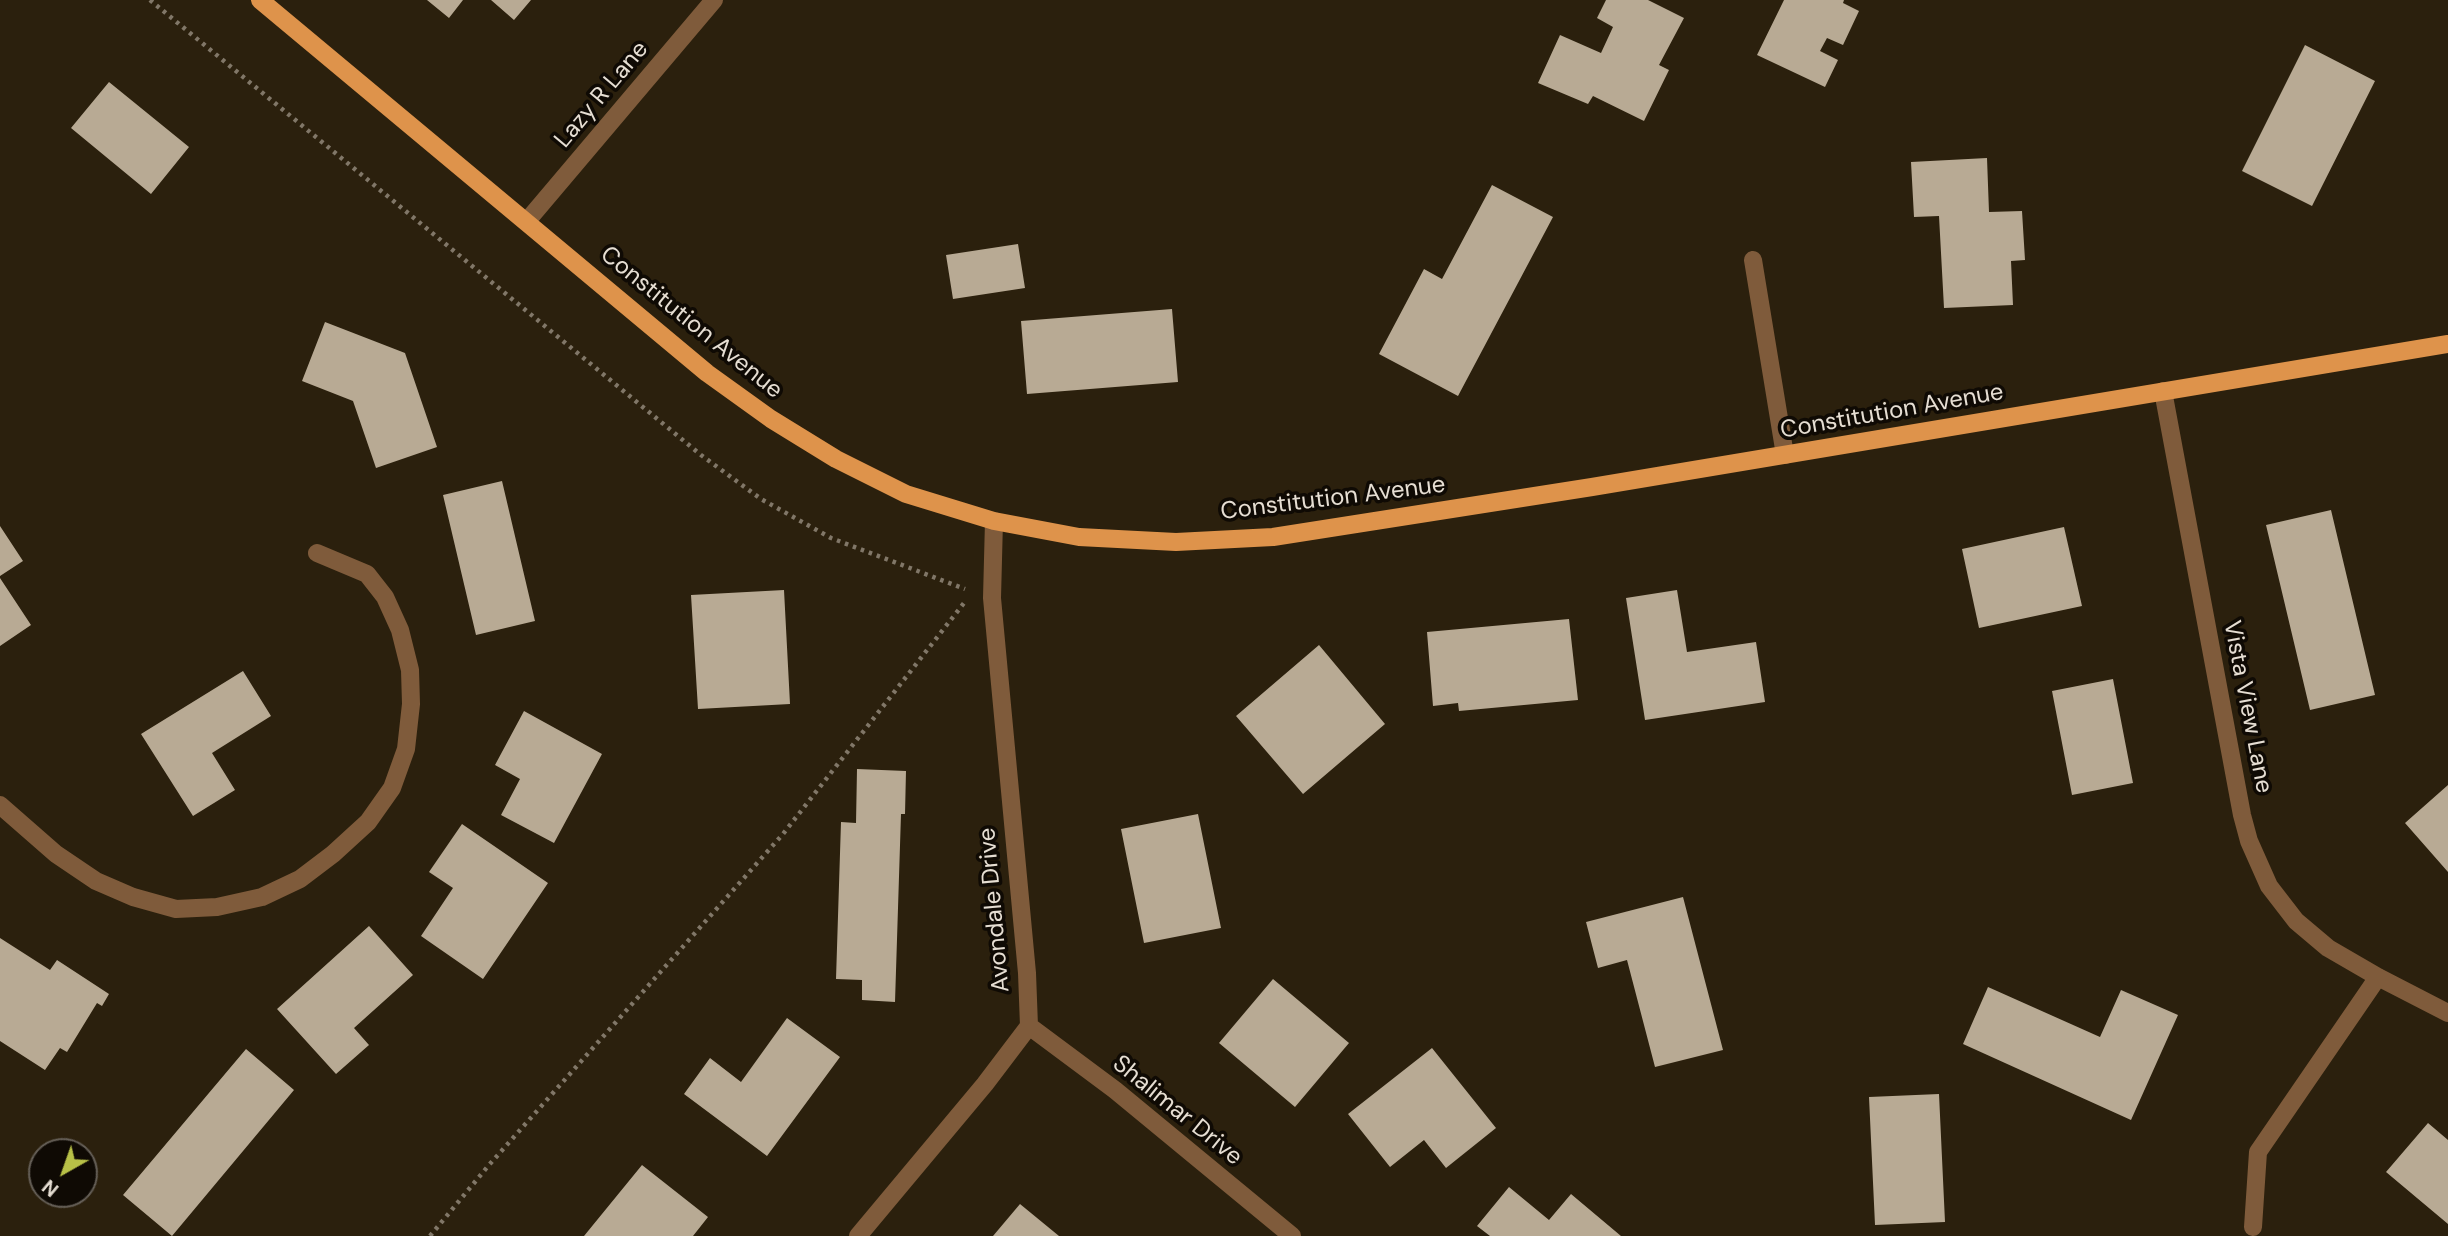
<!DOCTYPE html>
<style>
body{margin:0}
#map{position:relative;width:2448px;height:1236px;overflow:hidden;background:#2b200d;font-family:"DM Sans",sans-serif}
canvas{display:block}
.north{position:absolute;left:28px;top:1138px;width:70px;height:70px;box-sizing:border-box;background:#0f0a04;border:2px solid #655f57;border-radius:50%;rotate:220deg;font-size:19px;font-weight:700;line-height:28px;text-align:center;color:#e6ded3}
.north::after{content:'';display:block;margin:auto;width:24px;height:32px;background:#b8c147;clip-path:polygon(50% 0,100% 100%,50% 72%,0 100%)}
</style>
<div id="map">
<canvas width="2448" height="1236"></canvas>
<div class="north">N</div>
</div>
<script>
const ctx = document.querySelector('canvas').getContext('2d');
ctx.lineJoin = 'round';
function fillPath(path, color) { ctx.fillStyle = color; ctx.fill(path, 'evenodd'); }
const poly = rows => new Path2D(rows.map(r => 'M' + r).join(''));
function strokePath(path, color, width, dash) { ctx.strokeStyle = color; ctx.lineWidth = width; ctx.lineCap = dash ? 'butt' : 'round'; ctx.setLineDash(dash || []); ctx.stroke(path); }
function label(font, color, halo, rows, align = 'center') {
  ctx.font = font + ' "DM Sans",sans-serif'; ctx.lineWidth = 7; ctx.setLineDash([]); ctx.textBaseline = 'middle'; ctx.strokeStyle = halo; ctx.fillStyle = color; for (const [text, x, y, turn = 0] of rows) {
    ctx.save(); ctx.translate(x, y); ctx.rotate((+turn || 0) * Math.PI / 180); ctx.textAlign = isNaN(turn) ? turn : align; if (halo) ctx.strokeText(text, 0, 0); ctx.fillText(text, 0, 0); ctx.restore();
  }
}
fillPath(poly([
 [427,0,463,0,449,18],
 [491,0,531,0,514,20],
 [1606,0,1648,0,1684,18,1659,65,1669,70,1644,121,1593,96,1588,104,1538,83,1560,35,1601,53,1613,27,1597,18],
 [1784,0,1844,0,1843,3,1859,11,1843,45,1827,38,1820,51,1838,60,1825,87,1757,55],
 [2305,45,2375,81,2312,206,2242,171],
 [109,82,189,147,151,194,71,128],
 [1987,158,1989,212,2022,211,2025,260,2011,261,2013,305,1944,308,1939,216,1914,217,1911,162],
 [1492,185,1553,217,1458,396,1379,354,1424,269,1442,279],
 [1018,244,1025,288,953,299,946,255],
 [1172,309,1178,382,1027,394,1021,321],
 [325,322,405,353,437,447,376,468,353,401,302,381],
 [502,481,535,621,476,635,443,495],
 [2331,510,2375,695,2310,710,2266,525],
 [0,526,23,561,0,576],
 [2064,527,2082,606,1979,628,1962,549],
 [0,578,31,625,0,646],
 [784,590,790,704,698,709,691,595],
 [1677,590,1687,652,1756,642,1765,702,1645,720,1626,598],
 [1569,619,1578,700,1459,711,1458,703,1433,706,1427,632],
 [1319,645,1385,724,1303,794,1236,716],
 [243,671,271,716,212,753,235,790,193,816,141,734],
 [2113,679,2133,783,2072,795,2052,691],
 [524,711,602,754,554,843,501,815,520,779,495,765],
 [857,769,906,771,905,814,901,814,895,1002,862,1000,862,980,836,979,841,822,856,823],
 [2448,785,2448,872,2405,823],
 [1198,814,1221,928,1144,943,1121,829],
 [462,824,548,883,483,979,421,936,453,888,429,872],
 [1683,897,1723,1050,1655,1067,1627,960,1598,968,1586,922],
 [369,926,413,975,354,1028,369,1045,336,1074,277,1009],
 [0,938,50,970,57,960,109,994,102,1006,97,1003,67,1052,60,1048,45,1070,0,1041],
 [1273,979,1349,1043,1295,1107,1219,1043],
 [1988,987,2100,1037,2121,990,2178,1015,2131,1120,1963,1044],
 [787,1018,840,1057,767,1156,684,1094,710,1058,741,1082],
 [1432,1048,1496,1128,1446,1168,1424,1140,1390,1167,1348,1114],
 [246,1049,294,1090,172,1236,123,1195],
 [1939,1094,1945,1222,1875,1225,1869,1097],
 [2428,1123,2448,1140,2448,1224,2386,1172],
 [642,1165,708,1217,693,1236,584,1236],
 [1509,1187,1549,1220,1571,1194,1621,1236,1490,1236,1477,1226],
 [1020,1204,1059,1236,993,1236]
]), '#b8aa94');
strokePath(poly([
 [150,0,701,455,761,499,831,538,965,589],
 [430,1236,489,1165,783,834,964,603]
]), '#817768', 4.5, [3.5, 5]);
strokePath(poly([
 [527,221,714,0],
 [1753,260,1785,455],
 [2163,391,2242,815,2249,841,2269,886,2296,921,2328,948,2378,977,2448,1013],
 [0,805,56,854,96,881,133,897,176,909,217,907,262,897,300,879,333,854,368,822,392,788,406,749,411,704,410,670,400,630,385,597,367,574,317,553],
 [1029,1026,1115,1090,1292,1236],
 [2253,1227,2258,1152,2378,977],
 [858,1236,985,1084,1029,1026,1027,973,992,598,994,521]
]), '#7f5b3b', 18);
strokePath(poly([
 [260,0,707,373,771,419,836,459,906,494,994,521,1079,537,1176,542,1273,537,1592,487,2448,344]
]), '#de934b', 18);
label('24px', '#e6ded3', '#0f0a04', [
 ["Lazy R Lane",602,95,-50],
 ["Constitution Avenue",691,323,39],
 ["Constitution Avenue",1892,412,-10],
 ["Constitution Avenue",1333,499,-7],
 ["Vista View Lane",2247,707,79],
 ["Avondale Drive",995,910,-95],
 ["Shalimar Drive",1177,1111,39]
]);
</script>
